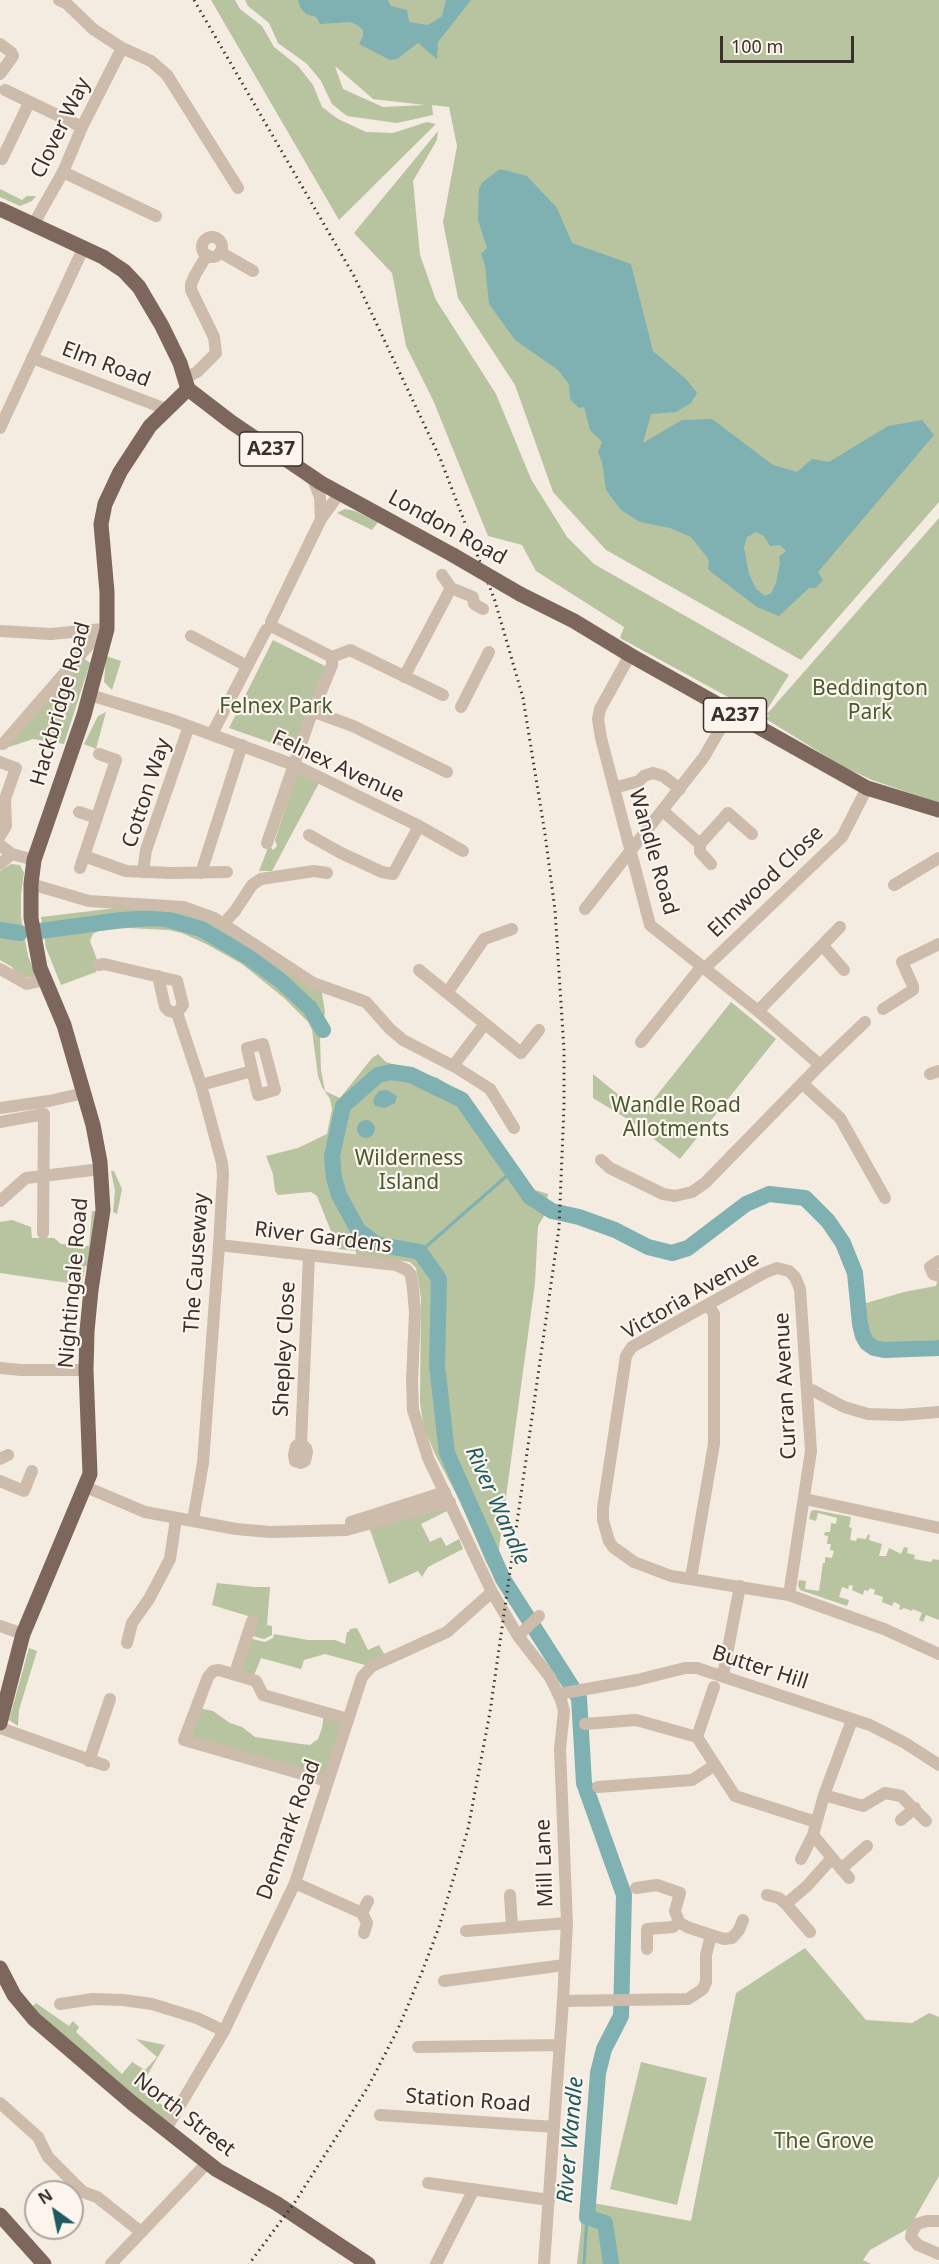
<!DOCTYPE html>
<style>
body{margin:0}
#map{position:relative;width:939px;height:2264px;overflow:hidden;background:#f4ebe1;font-family:"Noto Sans",sans-serif}
canvas{display:block}
.north{position:absolute;left:24px;top:2180px;width:60px;height:60px;box-sizing:border-box;background:#fbf5ee;border:2px solid #aea6a0;border-radius:50%;rotate:327deg;font-size:16px;font-weight:700;line-height:24px;text-align:center;color:#3b302b}
.north::after{content:'';display:block;margin:auto;width:21px;height:27px;background:#1f5a5e;clip-path:polygon(50% 0,100% 100%,50% 72%,0 100%)}
.scale{position:absolute;left:720px;top:36px;width:134px;height:27px;box-sizing:border-box;border:3px solid #3b302b;border-top:0;padding-left:8px;font-size:18px;line-height:21px;white-space:nowrap;color:#3b302b;-webkit-text-stroke:4px #fbf5ee;paint-order:stroke}
</style>
<div id="map">
<canvas width="939" height="2264"></canvas>
<div class="north">N</div>
<div class="scale">100 m</div>
</div>
<script>
const ctx = document.querySelector('canvas').getContext('2d');
ctx.lineJoin = 'round';
function fillPath(path, color) { ctx.fillStyle = color; ctx.fill(path, 'evenodd'); }
const poly = rows => new Path2D(rows.map(r => 'M' + r).join(''));
function strokePath(path, color, width, dash) { ctx.strokeStyle = color; ctx.lineWidth = width; ctx.lineCap = dash ? 'butt' : 'round'; ctx.setLineDash(dash || []); ctx.stroke(path); }
function label(font, color, halo, rows, align = 'center') {
  ctx.font = font + ' "Noto Sans",sans-serif'; ctx.lineWidth = 4.5; ctx.setLineDash([]); ctx.textBaseline = 'middle'; ctx.strokeStyle = halo; ctx.fillStyle = color; for (const [text, x, y, turn = 0] of rows) {
    ctx.save(); ctx.translate(x, y); ctx.rotate((+turn || 0) * Math.PI / 180); ctx.textAlign = isNaN(turn) ? turn : align; if (halo) ctx.strokeText(text, 0, 0); ctx.fillText(text, 0, 0); ctx.restore();
  }
}
fillPath(poly([
 [211,0,235,0,240,9,262,26,274,47,298,66,313,85,322,107,338,119,366,132,393,133,427,122,436,124,339,220],
 [245,0,939,0,939,502,801,660,606,550,553,492,515,385,458,298,443,222,457,146,449,107,432,105,433,115,397,123,347,116,332,104,321,81,307,64,278,43,269,23,248,6],
 [335,66,373,99,425,105,383,107,343,89],
 [438,131,437,140,413,181,420,255,436,300,496,394,531,479,567,537,594,564,789,675,763,716,620,638,624,627,536,571,522,545,488,536,433,400,406,346,392,273,354,233],
 [0,189,22,200,27,196,36,196,32,201,20,206,0,197],
 [345,509,355,511,378,522,372,530,337,513],
 [939,518,939,803,872,780,842,766,766,719,769,716,767,714],
 [273,640,327,667,295,751,229,728],
 [81,656,90,663,64,744,33,739,0,750],
 [106,656,121,661,112,690,104,682],
 [106,712,96,749,84,744,98,716],
 [297,772,319,783,272,871,259,871,269,845,273,850,277,846,275,840],
 [11,864,20,865,24,873,21,894,21,917,28,956,36,976,33,977,25,977,15,972,12,967,0,960,0,871],
 [149,904,214,918,321,987,325,1012,320,1039,321,1070,325,1091,340,1098,372,1058,378,1054,386,1062,438,1078,469,1098,516,1176,535,1190,548,1194,544,1216,538,1226,535,1283,495,1578,486,1562,462,1505,435,1454,424,1428,420,1403,421,1298,416,1268,410,1262,392,1259,356,1257,356,1251,338,1249,317,1196,311,1192,278,1195,275,1191,273,1174,266,1156,298,1148,327,1134,332,1109,330,1099,322,1087,318,1076,312,1030,308,1022,284,998,242,964,206,944,182,933,168,930,128,928,98,931,93,934,90,941,99,965,96,972,61,985,46,948,41,917],
 [731,1002,776,1039,680,1159,629,1120,593,1098,593,1074,642,1114],
 [111,1171,114,1171,122,1189,117,1214,113,1212,115,1191],
 [92,1211,98,1211,89,1267,85,1266,82,1285,0,1273,0,1222,12,1220,31,1227,32,1238,54,1238,61,1244,89,1246],
 [939,1281,939,1340,879,1343,868,1338,863,1304,904,1292,936,1286,937,1282],
 [444,1505,447,1511,421,1524,430,1542,441,1537,446,1546,459,1539,463,1549,428,1567,422,1577,418,1571,389,1584,369,1527],
 [815,1510,851,1517,849,1527,852,1528,850,1540,856,1541,857,1538,866,1539,868,1534,870,1535,869,1540,882,1544,879,1556,886,1556,889,1548,901,1554,904,1547,908,1548,907,1553,915,1555,914,1559,931,1562,933,1559,939,1560,939,1620,926,1615,923,1622,919,1620,922,1613,913,1609,912,1611,904,1608,901,1610,899,1609,900,1605,894,1602,892,1606,882,1602,883,1597,874,1594,875,1590,870,1588,868,1591,864,1590,863,1595,852,1590,853,1586,849,1585,848,1589,842,1587,839,1597,849,1600,847,1606,800,1590,798,1585,799,1580,806,1581,805,1589,819,1591,823,1563,825,1563,825,1557,832,1558,834,1551,830,1550,831,1544,827,1544,828,1536,824,1535,825,1532,830,1532,831,1523,836,1524,837,1518,818,1513,816,1521,809,1519,811,1511],
 [217,1583,254,1587,270,1587,267,1625,272,1626,272,1635,264,1639,249,1635,248,1616,212,1605],
 [357,1628,368,1650,379,1645,386,1657,365,1665,325,1654,304,1660,301,1669,261,1658,253,1678,236,1672,248,1638,265,1642,273,1638,274,1634,308,1640,335,1640,345,1644,347,1632,349,1632,350,1629],
 [29,1648,37,1651,19,1710,18,1726,9,1720],
 [198,1708,213,1711,230,1723,242,1727,255,1737,301,1744,310,1745,318,1739,322,1728,324,1714,346,1720,326,1778,187,1738],
 [805,1948,866,2020,912,2023,929,2013,939,2017,939,2176,909,2228,870,2250,863,2260,871,2264,577,2264,581,2230,582,2201,691,2221,736,1993],
 [36,2003,69,2026,73,2021,79,2027,76,2032,122,2074,132,2062,145,2070,157,2057,136,2039,165,2045,139,2089,174,2113,166,2129,29,2010],
 [641,2062,707,2078,677,2205,610,2189]
]), '#b8c4a0');
fillPath(poly([
 [298,0,388,0,391,6,407,10,409,22,428,25,442,16,446,0,471,0,438,42,437,59,418,43,397,59,390,60,359,44,363,37,363,30,357,25,350,22,320,24,316,17,306,14,300,7],
 [500,169,527,176,557,208,572,243,631,264,653,351,686,379,697,393,691,403,676,412,651,414,643,443,682,420,712,419,773,465,797,472,812,459,829,462,888,426,922,420,934,435,818,572,823,580,816,588,809,588,779,616,757,607,715,575,708,569,709,561,706,556,691,537,670,528,640,522,621,510,606,490,602,462,598,452,602,442,590,430,584,407,579,408,570,399,569,384,558,370,515,340,489,304,485,265,481,254,487,248,478,220,479,188,483,182],
 [756,532,764,536,770,546,780,545,786,551,779,557,780,563,776,583,771,593,765,596,756,589,749,574,744,547,747,537],
 [387,1090,397,1096,395,1103,385,1108,375,1106,373,1100,376,1095,379,1091],
 '357 1129a9 9 0 1 1 18 0a9 9 0 1 1-18 0Z'
]), '#7fb0b2');
strokePath(poly([
 [420,1252,511,1172],
 [584,2264,587,2217]
]), '#7fb0b2', 3);
strokePath(poly([
 [0,930,20,933],
 [40,931,121,920,154,918,166,919,201,929,247,956,281,981,310,1008,323,1030],
 [611,2264,605,2223,587,2217,598,2073,604,2049,621,2016,624,1895,584,1783,579,1698,503,1579,447,1453,437,1365,439,1279,420,1252,376,1244,358,1230,339,1195,334,1178,332,1156,343,1106,378,1075,391,1072,411,1075,462,1100,530,1197,552,1211,579,1217,615,1230,648,1247,672,1253,688,1248,746,1204,769,1194,805,1198,828,1221,843,1243,855,1273,860,1324,863,1336,867,1343,874,1348,884,1350,939,1348]
]), '#7fb0b2', 16);
strokePath(poly([
 [59,0,67,4,93,29,122,48,151,61,167,75,238,188],
 [0,44,11,52,13,56,0,74],
 [5,90,82,127],
 [2,159,29,103],
 [63,172,156,216],
 [33,225,63,172,82,127,122,48],
 '202 247a10 10 0 1 1 20 0a10 10 0 1 1-20 0Z',
 [220,252,253,271],
 [32,358,166,409],
 [185,378,197,372,216,353,214,337,191,290,191,284,195,275,207,255],
 [0,428,83,249],
 [312,477,320,497,321,519],
 [339,494,321,519,271,622,273,627,332,657,350,650,443,695],
 [442,575,451,588],
 [0,631,51,634,103,629],
 [191,636,247,666],
 [630,655,600,709,598,719,601,738,650,925,758,1011,820,1065],
 [404,677,451,588,473,597,474,604,483,609],
 [90,695,172,720,294,765,419,826,463,851],
 [461,707,489,652],
 [312,711,353,726,447,772],
 [212,734,266,630],
 [3,744,95,638,96,630],
 [0,762,16,768,5,799,6,826,0,836],
 [614,788,639,781,644,776,653,773,663,776,680,789],
 [663,811,700,844],
 [79,812,97,818],
 [309,835,341,853,382,872,393,874,419,826],
 [267,843,309,721,332,665,332,657],
 [0,845,12,854,34,860],
 [84,856,126,871,170,873,227,872],
 [0,864,12,854],
 [711,864,700,852,700,844,728,813,752,834],
 [80,868,116,760,99,754],
 [143,872,146,850,189,726],
 [201,873,242,745],
 [31,884,89,901,183,907,214,918,313,983,366,1002,390,1029,403,1040,457,1068,490,1089,514,1128],
 [894,885,939,858],
 [585,909,704,757,730,712],
 [223,924,235,911,252,885,261,879,314,871,327,873],
 [823,946,844,970],
 [99,965,104,964,177,981,183,1005,177,1013],
 [0,969,27,984,45,980],
 [704,969,842,837,867,788],
 [419,970,521,1053,539,1030],
 [158,976,165,1007,169,1011,177,1013],
 [447,993,484,939,512,929],
 [883,1009,913,990,913,986,902,962,939,944],
 [758,1011,840,927],
 [177,1013,201,1085,222,1163,223,1175,219,1245,203,1463,193,1520],
 [641,1042,702,966],
 [263,1044,275,1090,258,1095,247,1048,263,1044],
 [453,1066,484,1025],
 [930,1074,939,1071],
 [802,1083,840,1118,885,1198],
 [201,1085,252,1071],
 [0,1108,49,1101,84,1093],
 [0,1122,44,1114,43,1233],
 [601,1160,610,1168,663,1194,675,1196,692,1192,705,1183,820,1065,865,1022],
 [0,1201,26,1178,101,1169],
 [219,1245,396,1265,407,1270,411,1275,413,1289,415,1312,412,1381,413,1410,428,1458,492,1592,518,1636,550,1677,561,1700,564,1711,560,1749,567,1923,563,2001,544,2264],
 [939,1261,930,1267,933,1274,939,1276],
 [0,1368,21,1370,86,1370],
 [807,1390,812,1390,844,1407,868,1414,901,1415,939,1412],
 [301,1444,296,1446,294,1455,295,1461,301,1463,305,1461,307,1452,306,1448,301,1444,309,1256],
 [0,1459,8,1455],
 [0,1481,24,1491,32,1471],
 [86,1487,145,1512,236,1529,270,1532,346,1530,450,1502],
 [805,1499,939,1528],
 [351,1522,445,1492],
 [691,1578,714,1444,714,1314,708,1305],
 [789,1595,811,1451,800,1289,795,1277,789,1271,777,1268,764,1273,632,1347,626,1356,603,1508,603,1520,609,1541,613,1547,634,1562,671,1576,789,1595,884,1629,939,1654],
 [0,1626,23,1634],
 [518,1636,539,1616],
 [127,1643,132,1623,149,1599,170,1559,176,1519],
 [235,1673,252,1621],
 [723,1675,740,1586],
 [559,1694,637,1680,685,1668,697,1668,870,1725,905,1743,939,1765],
 [585,1724,636,1720,697,1737,715,1765],
 [0,1728,104,1765],
 [697,1737,714,1687],
 [89,1761,110,1699],
 [327,1781,184,1740,208,1677,213,1671,219,1670,256,1681,263,1695,348,1719],
 [598,1787,692,1780,715,1765,735,1796,816,1822],
 [824,1795,863,1806,885,1793,901,1796,926,1821],
 [901,1820,915,1808],
 [813,1835,849,1878],
 [801,1859,813,1835,824,1795,852,1720],
 [841,1869,867,1846],
 [295,1883,362,1913,367,1923,364,1933],
 [636,1888,657,1885,680,1893,675,1911,679,1922,687,1927,711,1935,724,1939,732,1938,739,1930,743,1920],
 [510,1895,512,1927],
 [767,1895,779,1898,786,1904,807,1886,832,1858],
 [786,1904,810,1932],
 [362,1913,368,1901],
 [466,1931,567,1923],
 [647,1949,647,1929,673,1927,679,1922],
 [444,1981,564,1965],
 [563,2001,688,1999,703,1989,706,1982,706,1955,711,1935],
 [60,2004,93,1999,123,2000,152,2004,197,2018,224,2031],
 [418,2047,560,2045],
 [0,2103,38,2137,48,2157,83,2192,97,2197,141,2232],
 [380,2115,554,2127],
 [166,2129,224,2031,295,1883,362,1677,372,1666,447,1632,492,1592],
 [428,2183,549,2200],
 [939,2221,927,2221,917,2224,912,2232,911,2237,918,2245,939,2254],
 [111,2264,207,2163],
 [436,2264,474,2189]
]), '#cdbbac', 12);
strokePath(poly([
 [0,209,103,257,124,271,139,287,162,326,180,363,188,389,231,422,321,483,453,555],
 [520,594,574,621,630,655,867,788,939,810],
 [0,1723,23,1634,90,1474,86,1370,87,1331,91,1290,103,1210,100,1162,93,1125,64,1025,40,968,31,918,31,884,34,860,84,715,107,629,107,592,101,524,105,504,120,472,150,426,188,389],
 [0,1968,14,1995,34,2019,132,2103,217,2170,276,2203,368,2264],
 [0,2215,44,2264]
]), '#7d675c', 15);
strokePath(poly([
 [194,0,354,276,440,458,495,601,523,698,545,834,555,910,564,1050,564,1106,559,1228,490,1712,468,1829,439,1927,422,1972,398,2029,368,2087,295,2202,249,2264]
]), '#3b302b', 3, [1.5, 4.5]);
strokePath(poly([
 [453,555,520,594]
]), '#7d675c', 15);
for (const [x, y, w] of [
 [271,449,63],
 [735,715,63]
]) { const box = new Path2D(); box.roundRect(x - w / 2, y - 17, w, 34, 4.5); ctx.fillStyle = '#fbf5ee'; ctx.fill(box); strokePath(box, '#3b302b', 1.5); }
label('bold 20px', '#3b302b', null, [
 ["A237",271,449],
 ["A237",735,715]
]);
label('21px', '#3b302b', '#fbf5ee', [
 ["Clover Way",61,128,-64],
 ["Elm Road",106,365,21],
 ["London Road",447,528,29],
 ["Hackbridge Road",61,704,-74],
 ["Felnex Avenue",338,767,25],
 ["Cotton Way",147,793,-72],
 ["Wandle Road",653,852,74],
 ["Elmwood Close",766,882,-44],
 ["River Gardens",323,1238,7],
 ["The Causeway",197,1263,-86],
 ["Nightingale Road",74,1283,-85],
 ["Victoria Avenue",691,1296,-30],
 ["Shepley Close",285,1349,-87],
 ["Curran Avenue",786,1386,-93],
 ["Butter Hill",760,1668,18],
 ["Denmark Road",289,1830,-70],
 ["Mill Lane",545,1863,-92],
 ["Station Road",468,2101,4],
 ["North Street",184,2115,38]
]);
label('21px', '#4a5a2e', '#fbf5ee', [
 ["Beddington",870,689],
 ["Park",870,713],
 ["Felnex Park",276,707],
 ["Wandle Road",676,1106],
 ["Allotments",676,1130],
 ["Wilderness",409,1159],
 ["Island",409,1183],
 ["The Grove",824,2142]
]);
label('italic 22px', '#1f5a5e', '#fbf5ee', [
 ["River Wandle",497,1506,66],
 ["River Wandle",571,2140,-85]
]);
</script>
